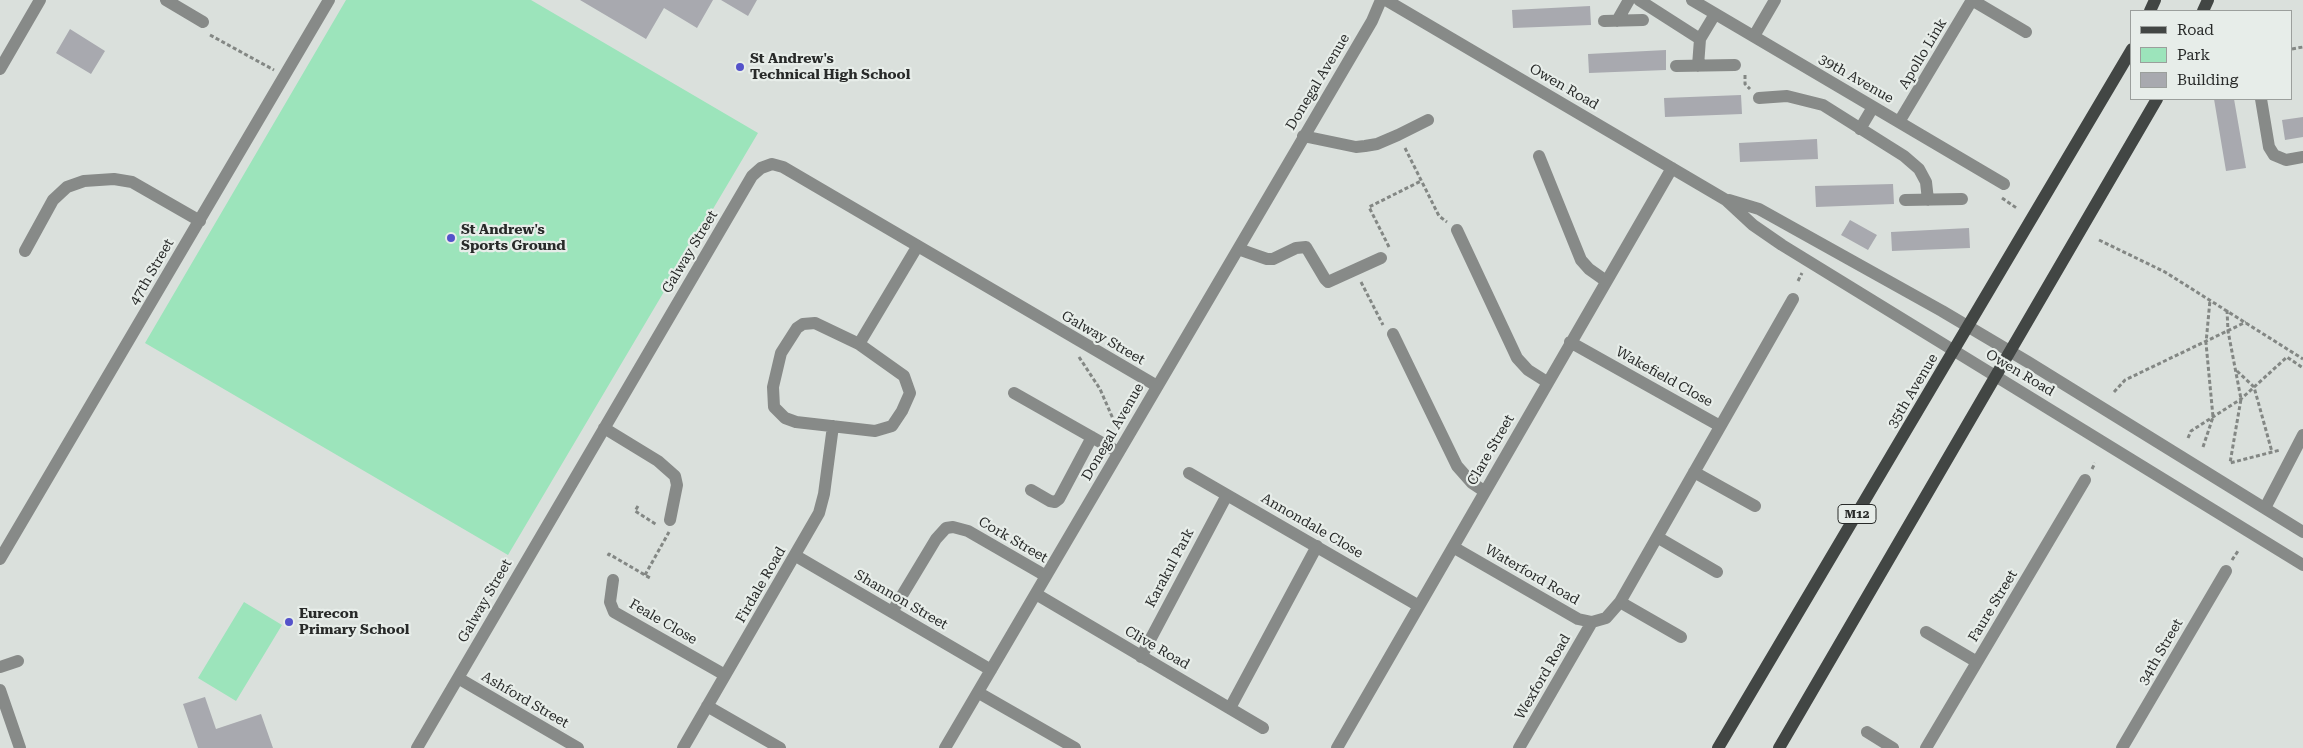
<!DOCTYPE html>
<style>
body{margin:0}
#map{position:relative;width:2303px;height:748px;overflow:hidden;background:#dae0dc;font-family:"Roboto Serif",serif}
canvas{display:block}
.legend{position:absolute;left:2130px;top:10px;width:162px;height:90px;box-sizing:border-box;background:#e7ede9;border:1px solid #9b9f9c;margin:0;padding:6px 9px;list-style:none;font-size:15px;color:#282a29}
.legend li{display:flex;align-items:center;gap:10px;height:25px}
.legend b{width:25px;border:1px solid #9b9f9c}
</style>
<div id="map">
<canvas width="2303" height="748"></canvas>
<ul class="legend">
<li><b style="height:6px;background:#424644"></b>Road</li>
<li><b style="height:14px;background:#9ce4bb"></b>Park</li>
<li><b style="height:14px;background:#a8a9af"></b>Building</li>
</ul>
</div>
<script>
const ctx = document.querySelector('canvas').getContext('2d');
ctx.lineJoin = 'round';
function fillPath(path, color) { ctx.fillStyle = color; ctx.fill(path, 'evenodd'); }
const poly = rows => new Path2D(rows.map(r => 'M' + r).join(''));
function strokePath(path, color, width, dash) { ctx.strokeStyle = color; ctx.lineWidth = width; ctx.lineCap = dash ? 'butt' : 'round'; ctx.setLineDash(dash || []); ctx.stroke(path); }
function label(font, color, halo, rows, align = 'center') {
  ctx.font = font + ' "Roboto Serif",serif'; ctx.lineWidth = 4.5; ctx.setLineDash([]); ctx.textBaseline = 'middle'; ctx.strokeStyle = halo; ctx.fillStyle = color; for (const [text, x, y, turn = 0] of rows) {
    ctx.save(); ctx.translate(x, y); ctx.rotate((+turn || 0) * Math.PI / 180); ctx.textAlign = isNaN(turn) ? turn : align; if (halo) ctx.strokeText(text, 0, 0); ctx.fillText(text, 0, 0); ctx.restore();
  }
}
fillPath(poly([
 [346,0,531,0,758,133,508,555,145,343],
 [244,602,282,625,236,701,198,678]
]), '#9ce4bb');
fillPath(poly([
 [580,0,713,0,697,28,664,8,646,39],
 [721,0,757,0,748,16],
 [1590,6,1591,25,1513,28,1512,10],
 [70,29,105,51,91,74,56,53],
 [1666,50,1666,70,1589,73,1588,54],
 [1741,95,1742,114,1665,117,1664,98],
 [2214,99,2234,99,2246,168,2226,171],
 [2303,117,2303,137,2285,140,2282,120],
 [1817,139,1818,159,1740,162,1739,143],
 [1893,184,1894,204,1816,207,1815,186],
 [1850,220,1877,235,1868,250,1841,235],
 [1969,228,1970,248,1892,251,1891,232],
 [205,697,216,729,261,714,273,748,198,748,183,704]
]), '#a8a9af');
strokePath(poly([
 [210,35,274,70],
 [2292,49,2303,47],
 [1745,75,1745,84,1750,89],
 [1405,148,1439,216,1447,222],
 [2002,198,2018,209],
 [2099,240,2165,272,2303,359],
 [1389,247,1369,207,1421,181],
 [1798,281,1802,273],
 [1361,282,1383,325],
 [2227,310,2228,331,2241,399,2230,463,2280,450],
 [1079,357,1100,389,1117,428],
 [2237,371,2254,387,2272,452],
 [2114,392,2125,380,2246,322],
 [2188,438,2191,431,2241,399,2287,357,2303,368],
 [2203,447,2213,417,2206,343,2210,300],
 [2092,469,2095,463],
 [638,506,635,511,657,525],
 [608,556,609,554,650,578],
 [2232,560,2238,551],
 [645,575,669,532]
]), '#838784', 3, [4, 2.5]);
strokePath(poly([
 [166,0,203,22],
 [1386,0,1726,200,1753,225,1782,245,2303,565],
 [1639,0,1700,39,1715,14],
 [1692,0,2004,184],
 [1972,0,2026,32],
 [1604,21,1643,20],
 [1617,21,1629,0],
 [1754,36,1775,0],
 [1676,66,1735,65],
 [1698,66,1700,39],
 [0,69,40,0],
 [1759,98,1787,96,1823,105,1904,156,1919,169,1926,182,1928,200],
 [2261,99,2269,147,2274,155,2286,160,2303,157],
 [1899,122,1972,0],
 [1860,129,1873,107],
 [1303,136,1356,147,1365,146,1377,144,1398,135,1428,120],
 [1539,156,1581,260,1589,269,1606,281],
 [1729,200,1759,209,1942,311,2028,362,2303,532],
 [1905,200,1962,199],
 [1457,230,1517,358,1528,370,1547,382],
 [1238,249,1267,259,1273,259,1296,248,1306,247,1325,279,1328,282,1381,258],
 [25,251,53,200,67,187,84,181,114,179,132,182,200,221],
 [815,323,859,344,904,376,910,393,902,411,892,426,875,431,796,422,785,418,774,407,773,387,781,353,797,328,803,324,815,323],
 [1393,334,1457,466,1472,483,1484,491],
 [1570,342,1720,426],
 [859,344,917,247],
 [1014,393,1118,452],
 [604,428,658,461,675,476,677,485,670,520],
 [1694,472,1755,506],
 [1189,473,1419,606],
 [1031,490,1050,501,1055,502,1059,499,1092,437],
 [2265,508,2303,435],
 [1657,537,1717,572],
 [1453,547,1578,619,1592,622,1606,618,1620,602,1793,299],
 [796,556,991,670],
 [0,559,329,0],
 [613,580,610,602,614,612,725,675],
 [1036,594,1263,728],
 [1620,602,1681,637],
 [892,612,936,539,946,528,953,527,968,531,1046,576],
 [1926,632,1977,662],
 [1141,657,1227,495],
 [0,667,18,661],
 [458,678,578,748],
 [0,690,20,748],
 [979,693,1075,748],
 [707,706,780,748],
 [1230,708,1317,546],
 [1867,732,1893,748],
 [417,748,752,176,761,168,772,164,783,167,1157,386],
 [683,748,819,513,824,494,833,426],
 [945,748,1372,21,1381,0],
 [1337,748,1672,168],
 [1519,748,1592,622],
 [1926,748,2085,480],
 [2122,748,2226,571]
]), '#878a88', 12);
strokePath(poly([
 [2150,11,2155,0],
 [2203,11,2208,0],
 [1718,748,2132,49],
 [1779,748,2157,99]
]), '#424644', 12);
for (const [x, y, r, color] of [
 [740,67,5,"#5452ca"],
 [451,238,5,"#5452ca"],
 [289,622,5,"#5452ca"]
]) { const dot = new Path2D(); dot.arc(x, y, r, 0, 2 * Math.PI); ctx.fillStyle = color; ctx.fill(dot); strokePath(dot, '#e7ede9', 2); }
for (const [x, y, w] of [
 [1857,514,38]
]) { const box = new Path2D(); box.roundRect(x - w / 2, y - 9.5, w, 19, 4); ctx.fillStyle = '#e7ede9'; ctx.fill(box); strokePath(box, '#282a29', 1); }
label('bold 12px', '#282a29', null, [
 ["M12",1857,514]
]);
label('14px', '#282a29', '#e7ede9', [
 ["Apollo Link",1923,54,-59],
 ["39th Avenue",1856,79,30],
 ["Donegal Avenue",1318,82,-59],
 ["Owen Road",1564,87,30],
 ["Galway Street",690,252,-59],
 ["47th Street",152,272,-60],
 ["Galway Street",1103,338,30],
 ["Owen Road",2020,373,31],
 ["Wakefield Close",1664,377,29],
 ["35th Avenue",1913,391,-59],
 ["Donegal Avenue",1113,432,-60],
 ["Clare Street",1491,450,-60],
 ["Annondale Close",1312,526,30],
 ["Cork Street",1013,540,30],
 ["Karakul Park",1170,568,-62],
 ["Waterford Road",1532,575,30],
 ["Firdale Road",761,585,-60],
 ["Shannon Street",901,600,30],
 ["Galway Street",485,601,-60],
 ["Faure Street",1993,606,-59],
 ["Feale Close",663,622,30],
 ["Clive Road",1157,648,30],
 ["34th Street",2161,652,-60],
 ["Wexford Road",1543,677,-60],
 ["Ashford Street",525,700,30]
]);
label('bold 14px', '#282a29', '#e7ede9', [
 ["St Andrew's",750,59],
 ["Technical High School",750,75],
 ["St Andrew's",461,230],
 ["Sports Ground",461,246],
 ["Eurecon",299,614],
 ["Primary School",299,630]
], 'left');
</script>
